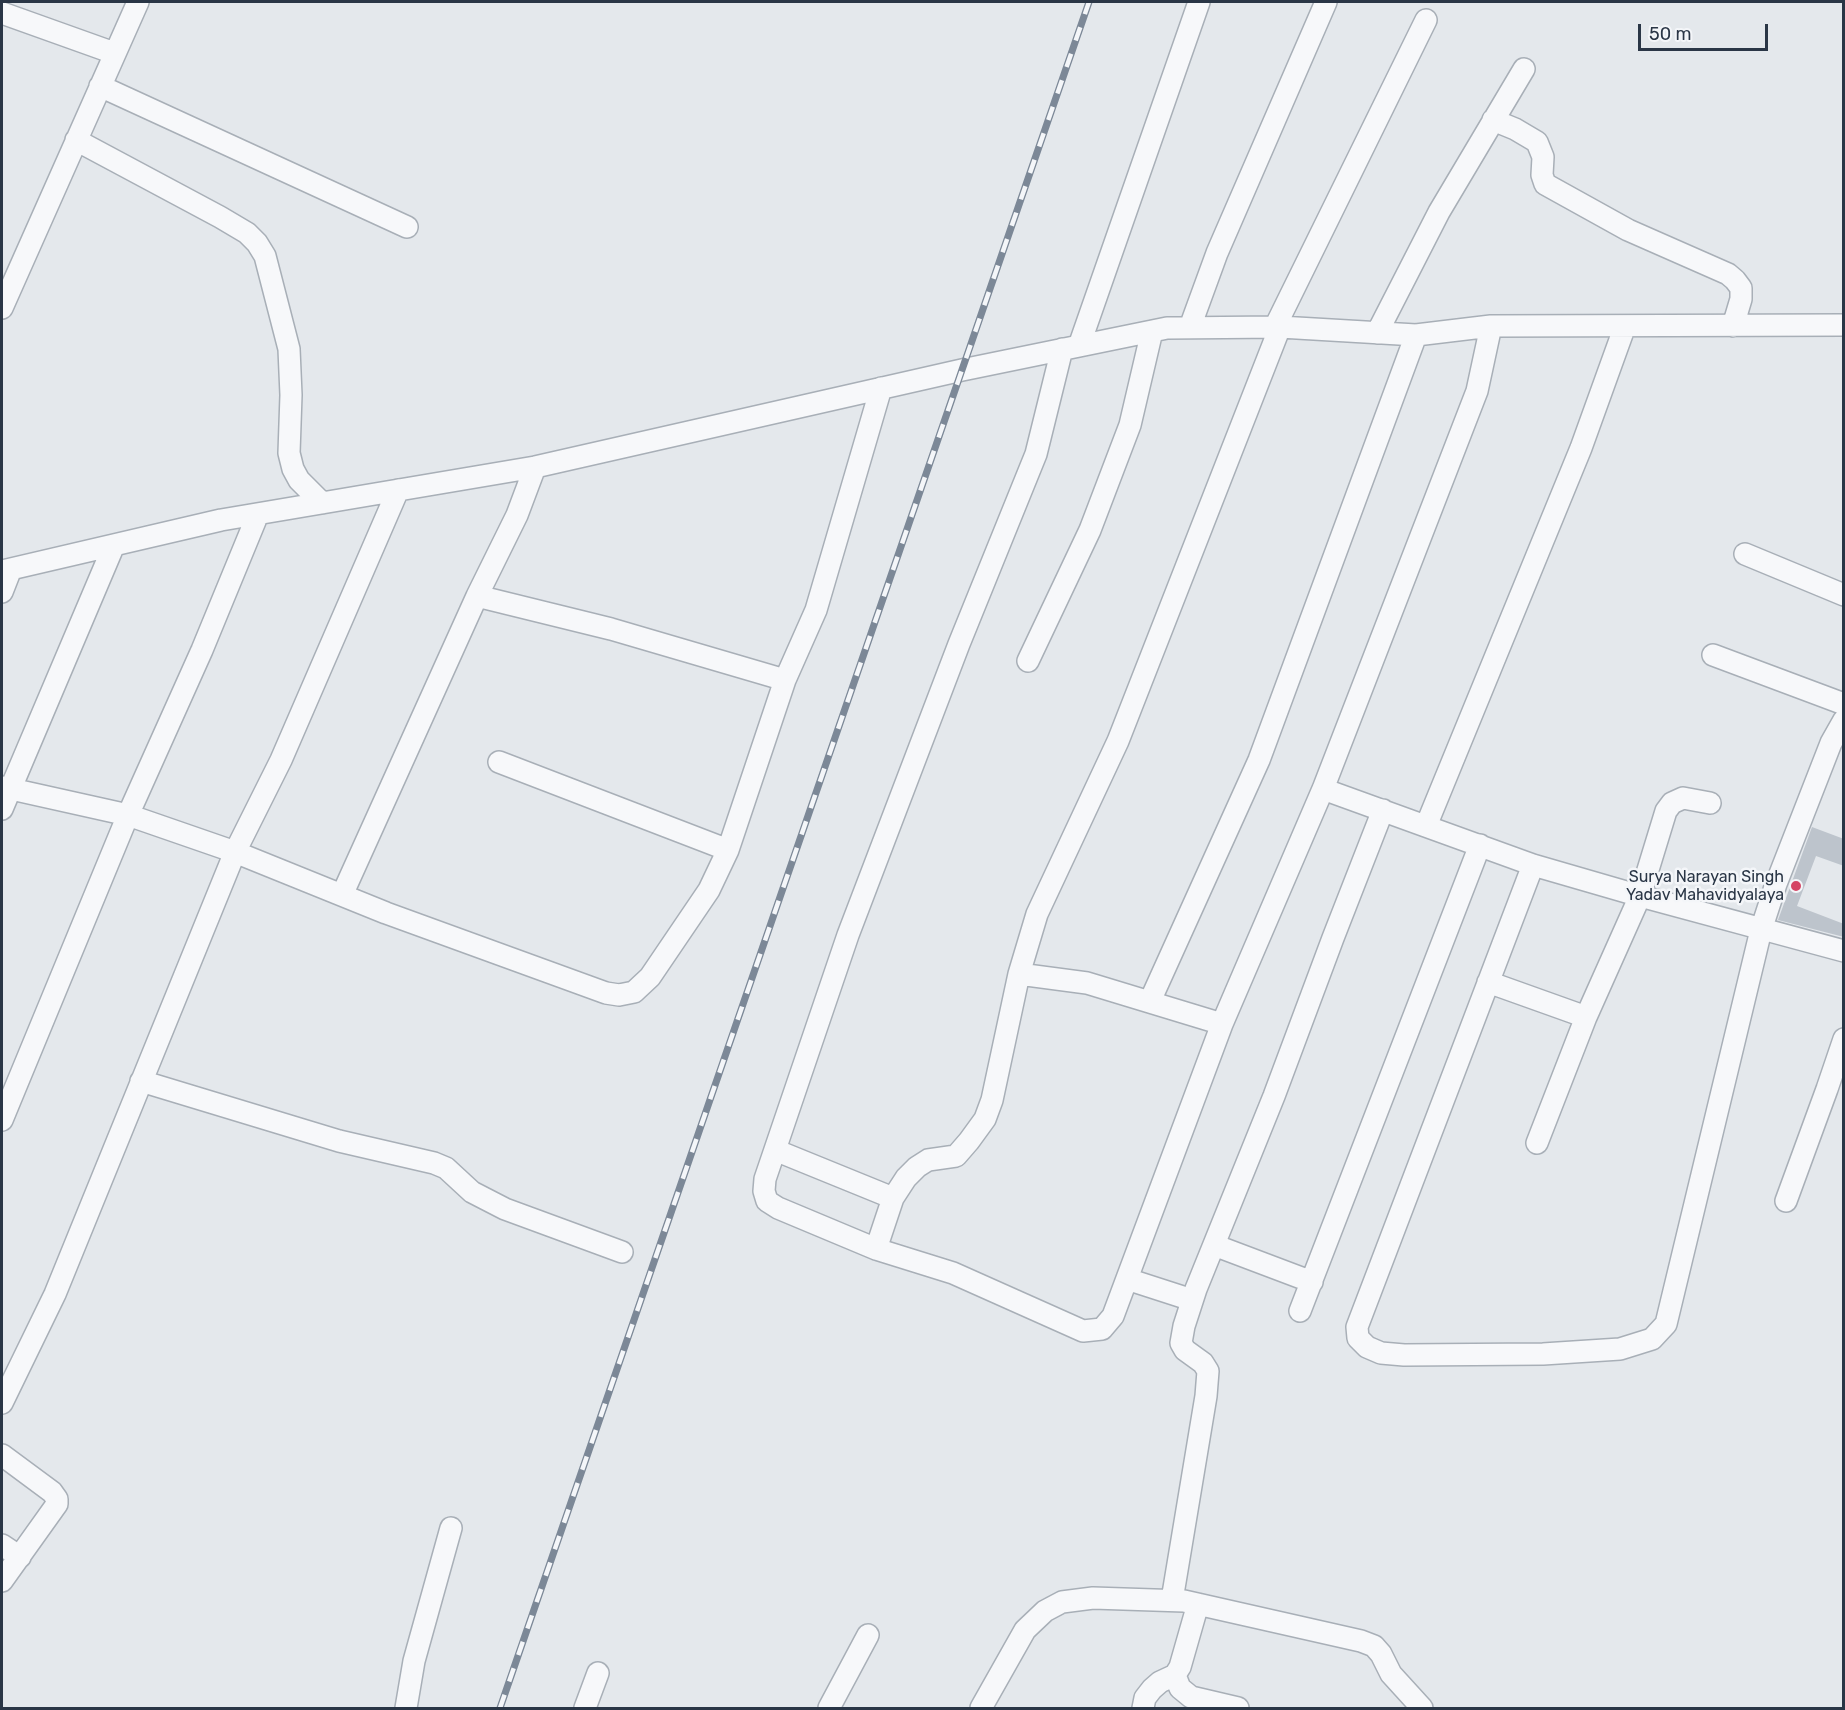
<!DOCTYPE html>
<style>
body{margin:0}
#map{position:relative;width:1845px;height:1710px;overflow:hidden;background:#e4e8ec;font-family:Rubik,sans-serif}
canvas{display:block}
.frame{position:absolute;inset:0;border:3px solid #2a3646;pointer-events:none}
.scale{position:absolute;left:1638px;top:24px;width:130px;height:27px;box-sizing:border-box;border:3px solid #2a3646;border-top:0;padding-left:8px;font-size:18px;line-height:21px;white-space:nowrap;color:#2a3646;-webkit-text-stroke:4px #f4f6f9;paint-order:stroke}
</style>
<div id="map">
<canvas width="1845" height="1710"></canvas>
<div class="frame"></div>
<div class="scale">50 m</div>
</div>
<script>
const ctx = document.querySelector('canvas').getContext('2d');
ctx.lineJoin = 'round';
function fillPath(path, color) { ctx.fillStyle = color; ctx.fill(path, 'evenodd'); }
const poly = rows => new Path2D(rows.map(r => 'M' + r).join(''));
function strokePath(path, color, width, dash) { ctx.strokeStyle = color; ctx.lineWidth = width; ctx.lineCap = dash ? 'butt' : 'round'; ctx.setLineDash(dash || []); ctx.stroke(path); }
function label(font, color, halo, rows, align = 'center') {
  ctx.font = font + ' Rubik,sans-serif'; ctx.lineWidth = 5; ctx.setLineDash([]); ctx.textBaseline = 'middle'; ctx.strokeStyle = halo; ctx.fillStyle = color; for (const [text, x, y, turn = 0] of rows) {
    ctx.save(); ctx.translate(x, y); ctx.rotate((+turn || 0) * Math.PI / 180); ctx.textAlign = isNaN(turn) ? turn : align; if (halo) ctx.strokeText(text, 0, 0); ctx.fillText(text, 0, 0); ctx.restore();
  }
}
fillPath(poly([
 [1812,827,1844,839,1844,866,1816,856,1797,906,1844,924,1844,937,1778,920]
]), '#bdc4cc');
const minor = poly([
 [2,13,114,53],
 [100,86,407,227],
 [1493,120,1515,129,1537,142,1543,157,1542,175,1545,184,1628,230,1728,274,1735,280,1741,288,1741,299,1733,326],
 [76,140,220,217,247,233,257,243,265,256,289,349,291,395,289,453,293,469,299,480,322,503],
 [2,308,138,2],
 [1190,327,1217,253,1326,2],
 [1275,327,1426,20],
 [1280,327,1118,741,1037,914,1019,974,992,1100,985,1119,969,1141,956,1156,928,1160,917,1167,906,1178,893,1198,876,1249,953,1273,1083,1331,1102,1329,1113,1316,1222,1024,1323,789,1477,391,1491,326],
 [1377,333,1439,212,1524,69],
 [1079,346,1199,2],
 [1745,554,1844,595],
 [2,571,221,520,535,467,962,370,1167,328,1280,327,1416,335,1491,326,1844,325],
 [2,592,11,569],
 [477,596,611,629,785,680],
 [1713,655,1844,704],
 [1028,661,1090,530,1130,425,1152,331],
 [499,762,728,850],
 [2,787,128,815,235,852,386,913,606,993,619,995,634,992,650,977,709,890,728,850,785,680,816,610,881,388],
 [1323,789,1533,865,1640,896,1844,951],
 [2,809,114,545],
 [1426,826,1581,448,1625,326],
 [1533,865,1357,1327,1358,1338,1367,1347,1381,1353,1404,1355,1543,1354,1620,1349,1652,1339,1666,1324,1761,930,1776,884,1831,743,1844,720],
 [342,895,477,596,517,515,535,467],
 [1019,974,1087,983,1222,1024],
 [1488,982,1586,1017],
 [1150,1001,1259,760,1416,335],
 [141,1081,339,1141,434,1163,446,1168,472,1192,505,1209,622,1252],
 [2,1120,128,815,202,650,258,514],
 [1537,1143,1586,1017,1640,896,1666,811,1672,803,1683,798,1710,803],
 [775,1150,893,1198],
 [1786,1201,1827,1089,1844,1039],
 [1214,1245,1312,1282],
 [876,1249,778,1208,767,1201,764,1191,765,1179,848,935,959,644,1036,454,1062,349],
 [1127,1279,1192,1300],
 [1300,1311,1480,845],
 [2,1403,55,1294,235,852,281,760,398,490],
 [2,1455,52,1492,57,1499,57,1504,2,1581],
 [2,1545,20,1557],
 [1172,1600,1206,1396,1208,1371,1203,1363,1185,1350,1181,1343,1184,1326,1196,1289,1274,1096,1333,938,1383,810],
 [1175,1675,1180,1688,1191,1697,1238,1708],
 [406,1708,414,1661,451,1528],
 [585,1708,598,1673],
 [829,1708,868,1635],
 [981,1708,1025,1630,1045,1611,1062,1602,1093,1598,1184,1601,1361,1641,1374,1646,1381,1654,1391,1674,1422,1708],
 [1143,1708,1145,1698,1152,1689,1160,1682,1175,1675,1180,1667,1198,1604]
]);
strokePath(minor, '#a8afb7', 24);
strokePath(minor, '#f7f8fa', 21);
const rail = poly([
 [500,1708,1089,2]
]);
strokePath(rail, '#7c8897', 7);
strokePath(rail, '#f4f6f9', 4.5, [14]);
for (const [x, y, r, color] of [
 [1796,886,6,"#d54564"]
]) { const dot = new Path2D(); dot.arc(x, y, r, 0, 2 * Math.PI); ctx.fillStyle = color; ctx.fill(dot); strokePath(dot, '#f4f6f9', 2); }
label('16px', '#2a3646', '#f4f6f9', [
 ["Surya Narayan Singh",1784,877],
 ["Yadav Mahavidyalaya",1784,895]
], 'right');
</script>
